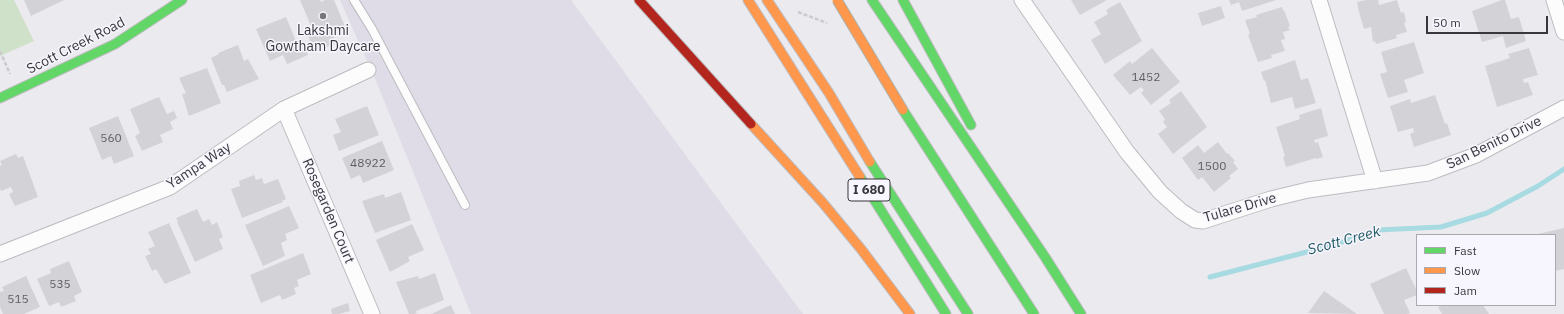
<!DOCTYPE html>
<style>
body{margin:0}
#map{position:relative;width:1564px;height:314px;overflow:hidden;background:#ebeaef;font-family:"IBM Plex Sans",sans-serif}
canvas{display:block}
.legend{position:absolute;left:1416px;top:234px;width:140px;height:72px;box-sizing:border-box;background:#f7f5fe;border:1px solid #aba9b0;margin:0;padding:5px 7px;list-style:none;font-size:12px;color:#38373b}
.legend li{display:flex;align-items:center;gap:8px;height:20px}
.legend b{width:20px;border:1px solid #aba9b0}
.scale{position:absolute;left:1426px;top:16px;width:122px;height:18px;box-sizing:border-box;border:2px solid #38373b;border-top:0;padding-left:5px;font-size:12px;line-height:14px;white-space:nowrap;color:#38373b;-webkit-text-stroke:3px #f7f5fe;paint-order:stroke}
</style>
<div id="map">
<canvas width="1564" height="314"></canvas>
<ul class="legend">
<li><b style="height:5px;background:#63d668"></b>Fast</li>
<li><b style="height:5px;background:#ff974d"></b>Slow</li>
<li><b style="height:5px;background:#b3261e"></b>Jam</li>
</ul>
<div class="scale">50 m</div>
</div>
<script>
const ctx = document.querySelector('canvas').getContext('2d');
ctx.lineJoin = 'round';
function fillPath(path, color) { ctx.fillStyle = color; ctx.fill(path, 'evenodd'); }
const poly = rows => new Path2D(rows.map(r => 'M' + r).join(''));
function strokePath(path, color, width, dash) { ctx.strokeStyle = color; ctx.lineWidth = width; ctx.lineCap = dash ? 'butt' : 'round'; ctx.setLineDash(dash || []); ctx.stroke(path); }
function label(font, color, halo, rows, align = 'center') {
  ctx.font = font + ' "IBM Plex Sans",sans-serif'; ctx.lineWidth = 3; ctx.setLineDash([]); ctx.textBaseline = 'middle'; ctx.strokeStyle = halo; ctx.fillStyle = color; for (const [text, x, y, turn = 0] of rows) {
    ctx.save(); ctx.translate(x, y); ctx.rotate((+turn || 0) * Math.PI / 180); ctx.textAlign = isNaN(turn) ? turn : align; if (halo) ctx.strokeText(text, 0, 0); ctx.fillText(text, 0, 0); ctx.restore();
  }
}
fillPath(poly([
 [340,0,571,0,803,314,471,314,376,81]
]), '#dfdce7');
fillPath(poly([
 [0,0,14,0,34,41,0,56]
]), '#d0e1ca');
strokePath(poly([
 [1210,277,1330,246,1378,230,1441,227,1487,213,1538,186,1564,169]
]), '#a8dae2', 5);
fillPath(poly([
 [24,0,64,0,31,16],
 [300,0,320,0,321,2,325,0,334,0,346,29,333,35,337,43,315,52,308,36,314,33],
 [1071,0,1107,0,1080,15],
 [1229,0,1276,0,1242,11,1239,2,1231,5],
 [1366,0,1378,0,1379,5,1397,0,1401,13,1404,12,1406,22,1404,23,1407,32,1396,35,1397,38,1376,44,1375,41,1373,42,1371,27,1364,29,1359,12,1357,2],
 [1502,0,1505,0,1511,19,1519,17,1526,41,1506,48,1503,36,1482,42,1472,11],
 [1120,2,1142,41,1105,64,1091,40,1101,34,1094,22,1108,14,1106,10],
 [1221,6,1225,18,1202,26,1198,13],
 [1282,7,1283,11,1284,10,1290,26,1288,27,1290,30,1283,32,1285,39,1281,40,1285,51,1271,55,1272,58,1258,62,1248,35,1250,34,1245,20,1257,17,1256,15],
 [286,17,296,41,302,39,308,55,287,64,283,55,270,61,256,29],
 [1414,42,1424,73,1404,80,1408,92,1388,98,1380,74,1387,72,1381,52],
 [238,45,244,61,248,59,259,79,227,92,224,85,222,85,211,58,219,54,218,53],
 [1152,48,1180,82,1151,105,1141,93,1144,90,1141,87,1130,95,1113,75,1130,61,1132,64],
 [1529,48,1538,75,1523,79,1524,83,1528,82,1533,95,1497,107,1485,66,1510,58,1508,54],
 [1295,60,1301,80,1308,78,1316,103,1295,109,1292,97,1271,103,1265,80,1264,81,1261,72],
 [207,68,221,103,189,116,182,94,186,93,179,78],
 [1181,91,1207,127,1173,154,1158,134,1167,127,1163,122,1165,119,1159,111,1171,103,1169,100],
 [1435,95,1445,124,1447,123,1451,135,1414,147,1410,134,1414,132,1413,128,1398,132,1390,106,1410,99,1411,103],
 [159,97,167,114,174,111,177,118,170,122,173,129,160,135,163,142,142,151,135,136,140,133,130,109],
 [367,106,379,135,339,151,333,135,341,132,335,119],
 [1321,108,1328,136,1314,140,1315,143,1318,142,1323,157,1317,159,1316,158,1286,167,1283,157,1285,156,1276,127,1300,119,1299,115],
 [118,116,134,156,114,164,111,156,102,160,89,128],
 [382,141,394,170,363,183,360,175,351,179,342,158],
 [1218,142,1227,154,1228,153,1235,161,1233,162,1238,169,1229,176,1231,178,1214,192,1202,177,1198,180,1182,158,1198,145,1204,153],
 [16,154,18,158,23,156,38,197,15,206,9,194,13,192,11,187,1,191,0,188,0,166,2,165,0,161],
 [254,175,256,180,262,178,264,184,278,179,286,199,282,201,283,202,242,218,231,189,240,186,239,181],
 [401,192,411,220,375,233,362,201,384,194,385,198],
 [289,206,299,228,285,234,287,240,281,243,285,256,263,266,245,225],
 [197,209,203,222,209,219,212,225,217,222,223,237,219,239,223,249,195,262,177,222,178,221,176,218],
 [169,223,191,273,165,284,156,269,152,271,145,256,151,254,148,249,155,246,148,232],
 [412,224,424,250,408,257,410,261,390,272,376,240],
 [1564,228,1564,269,1555,271,1555,235,1538,234],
 [303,253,311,274,297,280,299,286,294,288,296,294,282,300,280,295,261,303,250,275],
 [69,261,82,292,74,296,76,301,61,307,59,302,49,306,37,279,51,273,50,269],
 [1406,268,1417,291,1417,295,1404,300,1410,313,1407,314,1384,314,1370,284],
 [435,273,444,300,416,311,417,313,414,314,409,314,396,282,418,276,419,279],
 [26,276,40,307,24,314,3,314,0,307,0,292,4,291,2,287],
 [1324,291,1357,314,1308,313],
 [348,303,350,311,339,314,332,314,331,309],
 [451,305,455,314,431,314],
 [1442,305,1483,305,1489,314,1442,314,1438,307]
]), '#d3d3d7');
const lane = poly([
 [354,0,372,29,465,205]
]);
const street = poly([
 [1022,0,1127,152,1160,192,1181,211,1195,220,1203,221,1271,199,1308,190,1428,173,1476,155,1564,108],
 [1319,0,1375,181],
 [1554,0,1564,32],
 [284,109,372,314],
 [0,254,170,187,284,109,368,70]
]);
const fast = poly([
 [872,0,1045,257,1081,314],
 [903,0,971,125],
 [0,98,115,44,182,0],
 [903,110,1034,314],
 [870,162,968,314],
 [860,177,946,314]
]);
const slow = poly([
 [748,0,860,177],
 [767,0,829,93,870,162],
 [751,124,823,203,861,249,910,314]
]);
const jam = poly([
 [639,0,751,124]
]);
strokePath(lane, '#bdbcc0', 10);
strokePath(street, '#bdbcc0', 17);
strokePath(fast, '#bdbcc0', 11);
strokePath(slow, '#bdbcc0', 11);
strokePath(jam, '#bdbcc0', 11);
strokePath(poly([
 [798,12,827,23],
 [0,51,10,74]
]), '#cbcbcd', 2.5, [4, 2]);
strokePath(lane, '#fcfcfd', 8);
strokePath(street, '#fcfcfd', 15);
strokePath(fast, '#63d668', 9);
strokePath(slow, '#ff974d', 9);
strokePath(jam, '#b3261e', 9);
const slowBridge = poly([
 [837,0,903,110]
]);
strokePath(slowBridge, '#acb1a9', 11, []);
strokePath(slowBridge, '#ff974d', 9);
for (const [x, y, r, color] of [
 [323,16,4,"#77767a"]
]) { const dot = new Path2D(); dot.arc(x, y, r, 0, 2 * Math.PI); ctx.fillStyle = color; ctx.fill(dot); strokePath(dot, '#f7f5fe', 1.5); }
label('12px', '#5f5e62', null, [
 ["1452",1146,78],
 ["560",111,139],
 ["48922",368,164],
 ["1500",1212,167],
 ["535",60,285],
 ["515",18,300]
]);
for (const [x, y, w] of [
 [869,190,42]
]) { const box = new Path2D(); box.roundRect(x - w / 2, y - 11, w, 22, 3); ctx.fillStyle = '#f7f5fe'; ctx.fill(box); strokePath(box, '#38373b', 1); }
label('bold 13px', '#38373b', null, [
 ["I 680",869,190]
]);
label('14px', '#38373b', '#f7f5fe', [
 ["Lakshmi",323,31],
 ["Gowtham Daycare",323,47]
]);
label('14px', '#38373b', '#f7f5fe', [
 ["Scott Creek Road",76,46,-27],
 ["San Benito Drive",1494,143,-26],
 ["Yampa Way",199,166,-33],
 ["Tulare Drive",1240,208,-16],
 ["Rosegarden Court",328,211,67]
]);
label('italic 15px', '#205b63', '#f7f5fe', [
 ["Scott Creek",1344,241,-15]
]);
</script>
